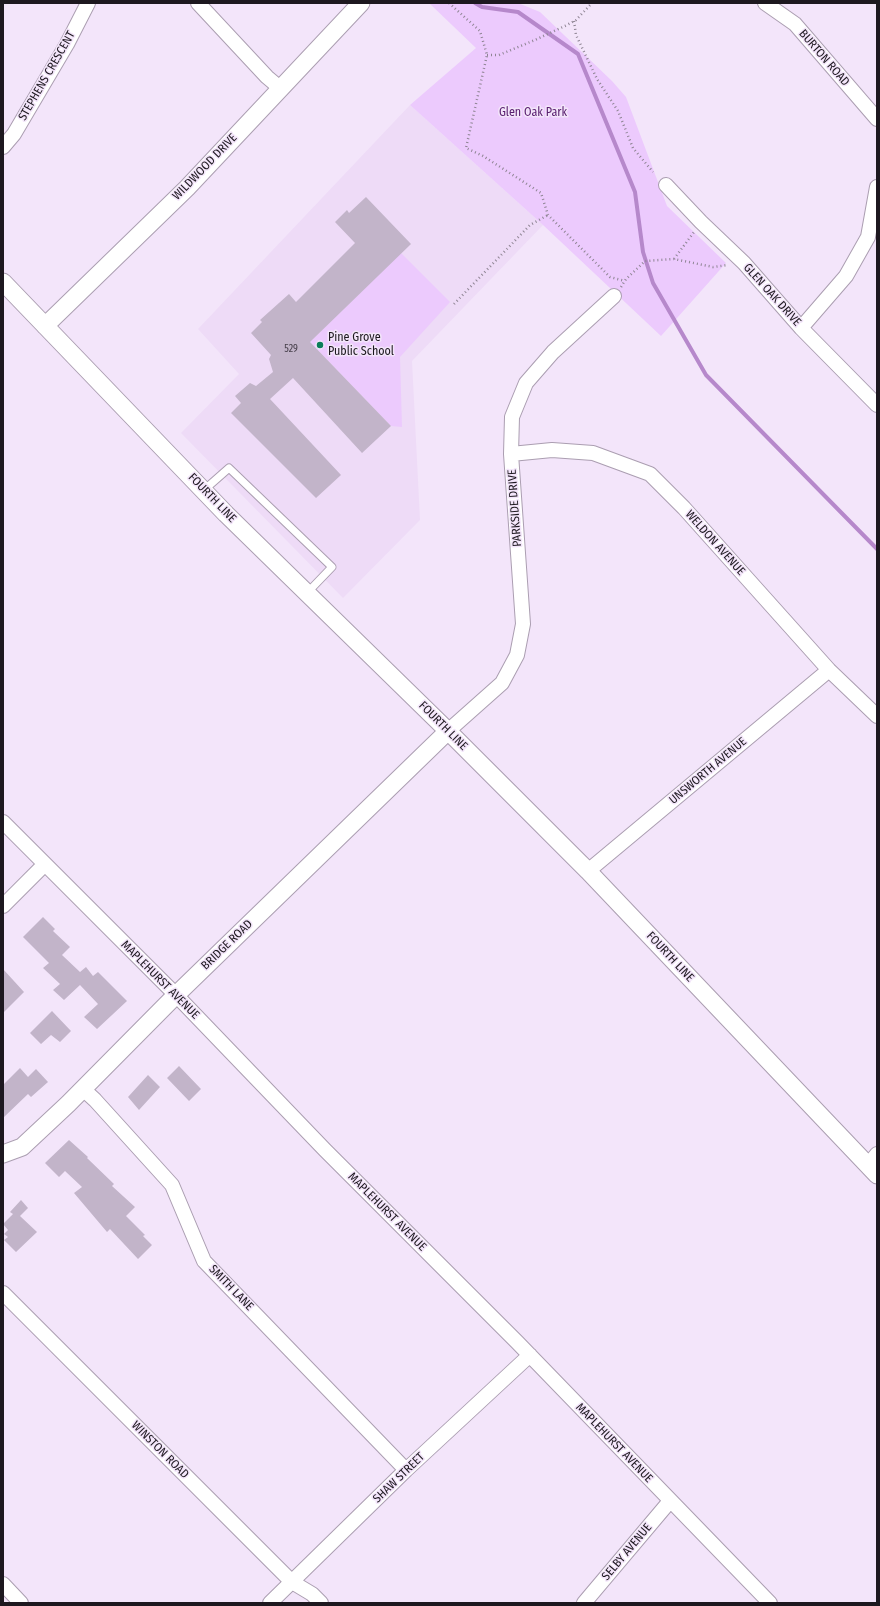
<!DOCTYPE html>
<style>
body{margin:0}
#map{position:relative;width:880px;height:1606px;overflow:hidden;background:#f3e5fa;font-family:"Fira Sans Condensed",sans-serif}
canvas{display:block}
.frame{position:absolute;inset:0;border:4px solid #1d181f;pointer-events:none}
</style>
<div id="map">
<canvas width="880" height="1606"></canvas>
<div class="frame"></div>
</div>
<script>
const ctx = document.querySelector('canvas').getContext('2d');
ctx.lineJoin = 'round';
function fillPath(path, color) { ctx.fillStyle = color; ctx.fill(path, 'evenodd'); }
const poly = rows => new Path2D(rows.map(r => 'M' + r).join(''));
function strokePath(path, color, width, dash) { ctx.strokeStyle = color; ctx.lineWidth = width; ctx.lineCap = dash ? 'butt' : 'round'; ctx.setLineDash(dash || []); ctx.stroke(path); }
function label(font, color, halo, rows, align = 'center') {
  ctx.font = font + ' "Fira Sans Condensed",sans-serif'; ctx.lineWidth = 3; ctx.setLineDash([]); ctx.textBaseline = 'middle'; ctx.strokeStyle = halo; ctx.fillStyle = color; for (const [text, x, y, turn = 0] of rows) {
    ctx.save(); ctx.translate(x, y); ctx.rotate((+turn || 0) * Math.PI / 180); ctx.textAlign = isNaN(turn) ? turn : align; if (halo) ctx.strokeText(text, 0, 0); ctx.fillText(text, 0, 0); ctx.restore();
  }
}
fillPath(poly([
 [410,105,543,225,412,361,420,520,343,598,181,433,239,374,198,329]
]), '#eedbf7');
fillPath(poly([
 [429,3,518,3,540,12,612,81,626,97,667,206,726,263,661,336,543,225,410,105,476,48],
 [401,253,450,302,400,357,402,427,391,426,310,342]
]), '#eccafd');
strokePath(poly([
 [475,3,482,7,518,12,578,54,635,192,643,252,653,283,706,375,877,549]
]), '#b688cb', 4);
fillPath(poly([
 [366,197,411,244,310,342,391,426,362,453,293,378,270,399,341,475,316,498,231,413,241,403,235,396,250,383,256,386,273,372,269,359,271,355,251,333,262,322,260,320,289,294,296,302,355,243,335,222,347,210,349,213],
 [43,917,55,929,53,931,70,947,62,955,80,972,86,967,93,976,98,972,127,1001,97,1029,84,1017,98,1004,80,985,64,1000,53,990,60,984,43,968,49,963,23,937],
 [3,969,24,992,3,1013],
 [52,1011,71,1031,60,1042,51,1035,41,1044,30,1033],
 [179,1066,201,1089,189,1101,167,1078],
 [20,1068,28,1077,36,1069,48,1082,31,1097,28,1094,3,1118,3,1085],
 [148,1075,160,1087,139,1110,128,1097],
 [69,1140,88,1157,87,1158,114,1184,112,1186,135,1207,126,1216,145,1235,143,1236,152,1245,138,1259,110,1229,107,1232,74,1193,82,1187,65,1171,59,1177,45,1163],
 [21,1200,28,1208,20,1216,37,1232,16,1252,4,1240,8,1237,4,1234,8,1230,3,1224,13,1214,10,1212]
]), '#c2b4c9');
const service = poly([
 [204,490,229,468,332,567,307,593]
]);
const minor = poly([
 [198,3,267,77,280,88],
 [765,3,795,24,877,119],
 [3,147,14,134,67,44,88,3],
 [666,185,701,222,744,263,801,328,877,405],
 [801,328,846,276,868,237,877,187],
 [511,454,552,450,593,453,650,474,684,508,829,670,877,716],
 [448,731,502,683,517,655,523,624,511,454,512,417,526,383,553,352,614,296],
 [3,822,176,995,325,1150,517,1342,770,1603],
 [588,871,829,670],
 [3,906,44,865],
 [83,1089,95,1100,172,1185,204,1261,406,1470],
 [868,1165,877,1154],
 [3,1293,292,1582,312,1594,321,1603],
 [3,1584,21,1603],
 [270,1603,406,1470,530,1355],
 [584,1603,670,1501]
]);
const tertiary = poly([
 [3,282,226,514,448,731,588,871,877,1175],
 [45,326,187,188,361,3],
 [3,1154,22,1147,68,1104,176,995,448,731]
]);
strokePath(service, '#ab9eb1', 9);
strokePath(minor, '#ab9eb1', 16);
strokePath(tertiary, '#ab9eb1', 19);
strokePath(poly([
 [449,3,480,31,487,55,466,148,483,156,541,193,548,215,610,277,625,281],
 [574,21,576,35,597,79,618,111,633,148,653,172],
 [487,55,499,55,535,40,567,25,576,20,592,3],
 [674,259,694,232],
 [621,287,626,279,645,261,674,259,713,267,728,265],
 [454,304,530,225,548,215]
]), '#8f8594', 2.5, [1, 3]);
strokePath(service, '#fff', 7);
strokePath(minor, '#fff', 14);
strokePath(tertiary, '#fff', 17);
for (const [x, y, r, color] of [
 [320,345,4,"#0b7e5a"]
]) { const dot = new Path2D(); dot.arc(x, y, r, 0, 2 * Math.PI); ctx.fillStyle = color; ctx.fill(dot); strokePath(dot, '#f3e5fa', 1.5); }
label('10px', '#463f4a', null, [
 ["529",291,349]
]);
label('12px', '#1d181f', '#f3e5fa', [
 ["BURTON ROAD",824,58,49],
 ["STEPHENS CRESCENT",47,76,-60],
 ["WILDWOOD DRIVE",205,167,-46],
 ["GLEN OAK DRIVE",772,295,48],
 ["FOURTH LINE",212,498,46],
 ["PARKSIDE DRIVE",515,508,-94],
 ["WELDON AVENUE",715,543,48],
 ["FOURTH LINE",443,726,45],
 ["UNSWORTH AVENUE",708,771,-40],
 ["BRIDGE ROAD",227,945,-44],
 ["FOURTH LINE",670,957,47],
 ["MAPLEHURST AVENUE",160,980,45],
 ["MAPLEHURST AVENUE",387,1212,45],
 ["SMITH LANE",231,1288,46],
 ["MAPLEHURST AVENUE",614,1443,46],
 ["WINSTON ROAD",160,1450,45],
 ["SHAW STREET",399,1478,-44],
 ["SELBY AVENUE",627,1552,-50]
]);
label('12px', '#5a2070', '#f3e5fa', [
 ["Glen Oak Park",533,113]
]);
label('12px', '#1d181f', '#f3e5fa', [
 ["Pine Grove",328,338],
 ["Public School",328,352]
], 'left');
</script>
